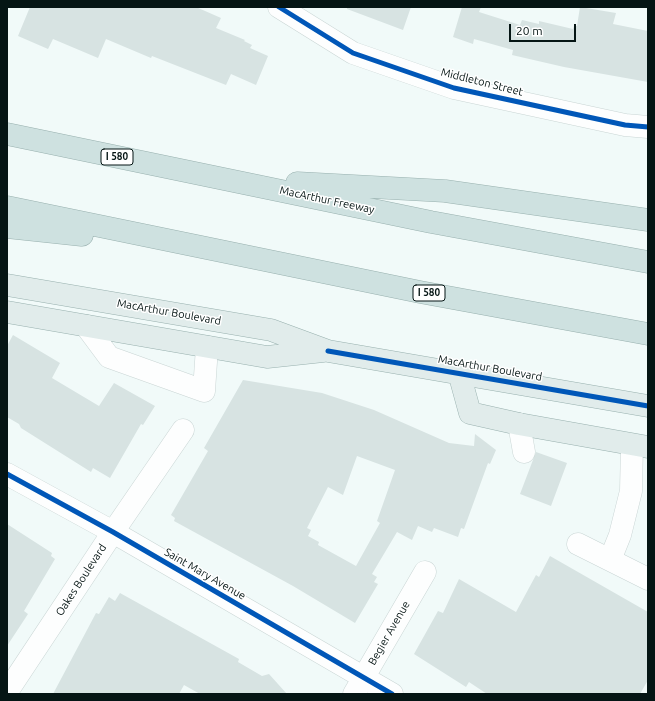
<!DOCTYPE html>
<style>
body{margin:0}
#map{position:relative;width:655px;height:701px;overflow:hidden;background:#f1faf9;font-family:Ubuntu,sans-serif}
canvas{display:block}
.frame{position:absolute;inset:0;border:8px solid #051514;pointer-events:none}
.scale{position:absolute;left:509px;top:24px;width:67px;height:18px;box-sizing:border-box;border:2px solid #051514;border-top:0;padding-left:5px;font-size:12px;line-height:14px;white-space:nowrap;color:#051514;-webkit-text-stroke:3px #fff;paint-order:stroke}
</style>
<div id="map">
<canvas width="655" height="701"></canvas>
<div class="frame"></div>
<div class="scale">20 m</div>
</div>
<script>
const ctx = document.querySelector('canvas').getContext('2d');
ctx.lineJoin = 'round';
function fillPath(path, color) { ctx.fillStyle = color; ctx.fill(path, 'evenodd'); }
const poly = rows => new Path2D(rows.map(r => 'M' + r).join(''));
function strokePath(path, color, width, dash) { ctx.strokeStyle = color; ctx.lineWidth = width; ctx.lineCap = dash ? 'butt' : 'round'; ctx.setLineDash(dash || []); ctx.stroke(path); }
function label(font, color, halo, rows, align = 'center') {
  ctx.font = font + ' Ubuntu,sans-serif'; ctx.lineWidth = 3; ctx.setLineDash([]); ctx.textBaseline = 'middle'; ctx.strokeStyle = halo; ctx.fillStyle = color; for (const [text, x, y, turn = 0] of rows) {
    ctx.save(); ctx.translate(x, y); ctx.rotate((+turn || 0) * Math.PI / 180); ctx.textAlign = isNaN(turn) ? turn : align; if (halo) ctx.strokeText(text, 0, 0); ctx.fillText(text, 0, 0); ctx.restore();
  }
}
fillPath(poly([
 [30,7,196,7,221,18,216,28,245,40,244,41,252,45,250,48,268,56,256,85,231,74,226,85,152,56,151,58,106,39,98,58,53,39,48,49,18,36],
 [347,7,411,7,403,30,347,9],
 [462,7,481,7,479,12,520,25,522,20,539,24,539,21,573,29,574,26,577,26,580,7,616,13,613,24,648,31,648,82,564,67,512,55,513,50,474,39,473,44,453,37],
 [13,335,60,363,52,378,99,406,114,383,155,406,143,425,141,424,110,478,93,468,91,472,21,428,19,424,7,417,7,346],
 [243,380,322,393,374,410,449,443,474,446,475,434,496,450,490,464,488,463,464,529,461,528,458,537,434,528,432,532,418,526,412,540,397,532,372,574,377,577,374,582,378,584,355,623,293,586,174,521,175,518,171,515,208,451,204,448],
 [357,456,395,470,377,521,380,523,356,566,318,545,319,542,308,536,311,530,307,528,328,487,343,495],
 [536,452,567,463,551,506,520,494],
 [7,524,52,553,51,556,55,559,24,611,28,614,7,646],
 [550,556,648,612,648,680,640,694,487,694,469,682,466,687,414,654,438,611,443,613,459,579,516,612,536,575,539,577],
 [120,593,239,659,238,662,262,676,269,674,287,694,200,694,184,685,179,694,53,694,96,613,99,614,109,597,115,601]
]), '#d7e3e2');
const minor = poly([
 [279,7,353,53,454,88,625,125,648,127],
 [86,326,109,357,204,391,207,347],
 [519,424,524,452],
 [7,474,113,532,392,694],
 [578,544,648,579],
 [610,560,620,535,631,491,632,445],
 [7,692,113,532,183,430],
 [354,694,425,572]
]);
const major = poly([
 [7,285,271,330,328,351,648,406],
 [7,312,267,357,323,351],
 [459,373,470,413,519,424,648,447]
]);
const highway = poly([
 [7,134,431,222,648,262],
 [297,183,445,191,648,220],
 [7,207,420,292,648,334],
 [7,227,82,235]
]);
strokePath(minor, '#c9d5d4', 23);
strokePath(major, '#98b0ae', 23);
strokePath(highway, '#98b0ae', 23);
strokePath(minor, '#fdfefe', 22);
strokePath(major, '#e1eceb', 22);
strokePath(highway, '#cee1e0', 22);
strokePath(poly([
 [279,7,353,53,454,88,625,125,648,127],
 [328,351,648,406],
 [7,474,113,532,392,694]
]), '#0057b8', 5);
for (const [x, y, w] of [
 [117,157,32],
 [429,293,32]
]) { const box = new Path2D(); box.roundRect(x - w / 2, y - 8, w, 16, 3); ctx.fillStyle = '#fff'; ctx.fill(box); strokePath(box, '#051514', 1); }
label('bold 10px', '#051514', null, [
 ["I 580",117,157],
 ["I 580",429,293]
]);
label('11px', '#051514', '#fff', [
 ["Middleton Street",482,82,14],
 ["MacArthur Freeway",327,200,12],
 ["MacArthur Boulevard",169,312,10],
 ["MacArthur Boulevard",490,368,10],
 ["Saint Mary Avenue",205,574,30],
 ["Oakes Boulevard",81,580,-57],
 ["Begier Avenue",389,633,-60]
]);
</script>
